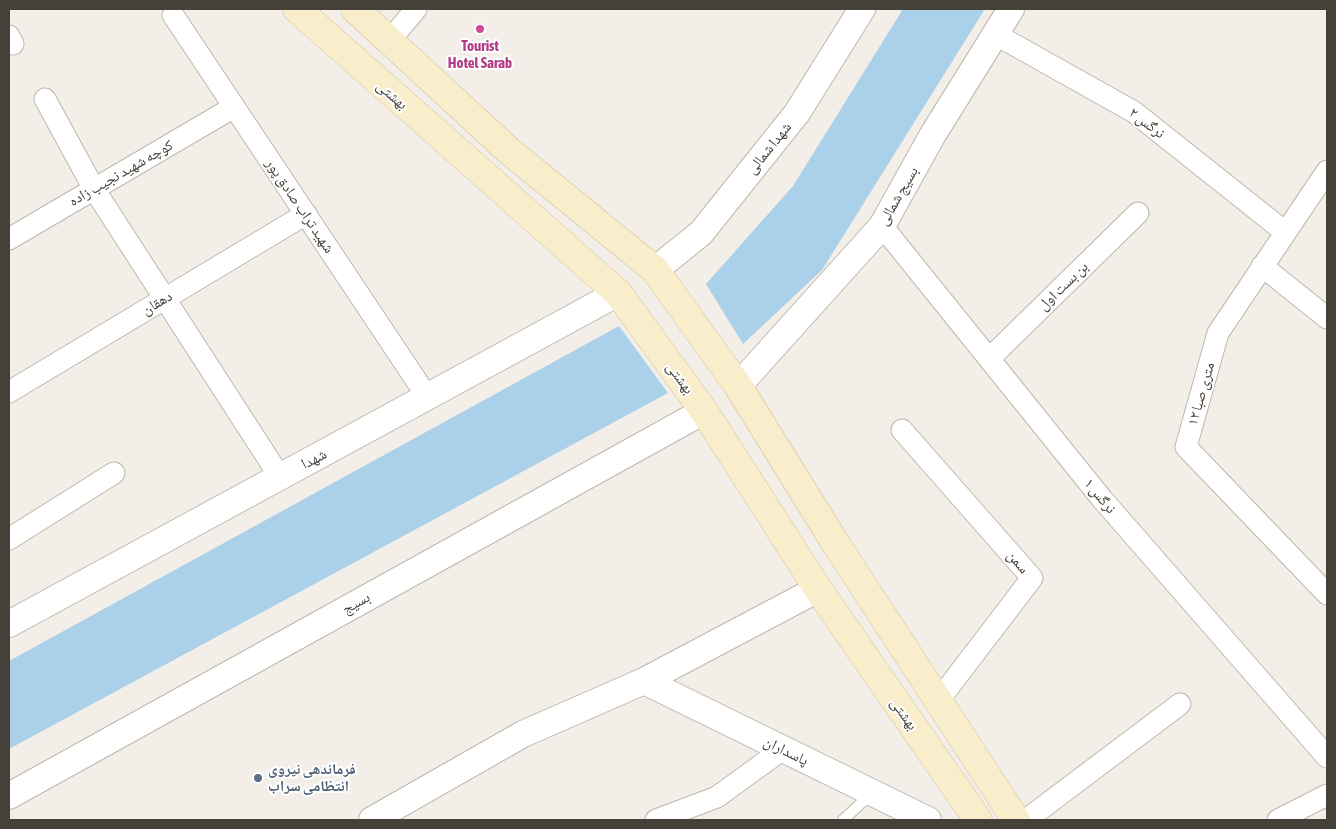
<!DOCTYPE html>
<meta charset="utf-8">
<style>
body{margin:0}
#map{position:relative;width:1336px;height:829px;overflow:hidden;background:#f3efe8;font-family:"Asap Condensed",sans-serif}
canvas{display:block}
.frame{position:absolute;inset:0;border:10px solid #454038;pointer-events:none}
</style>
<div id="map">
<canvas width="1336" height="829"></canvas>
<div class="frame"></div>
</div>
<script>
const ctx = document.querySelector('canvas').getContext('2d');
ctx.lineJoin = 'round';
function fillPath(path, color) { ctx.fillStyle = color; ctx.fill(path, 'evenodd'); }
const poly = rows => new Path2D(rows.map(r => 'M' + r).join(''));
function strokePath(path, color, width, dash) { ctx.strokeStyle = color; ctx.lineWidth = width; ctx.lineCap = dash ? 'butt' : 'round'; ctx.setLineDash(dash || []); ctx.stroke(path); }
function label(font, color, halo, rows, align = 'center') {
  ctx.font = font + ' "Asap Condensed","Noto Naskh Arabic",sans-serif'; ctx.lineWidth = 4; ctx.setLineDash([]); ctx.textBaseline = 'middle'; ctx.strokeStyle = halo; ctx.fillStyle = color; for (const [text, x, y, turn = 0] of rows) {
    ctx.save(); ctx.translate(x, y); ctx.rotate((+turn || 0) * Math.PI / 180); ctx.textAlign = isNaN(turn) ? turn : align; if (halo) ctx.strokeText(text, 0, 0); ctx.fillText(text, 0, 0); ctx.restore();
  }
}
fillPath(poly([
 [903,9,985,9,822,270,743,344,706,284,793,186],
 [619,326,668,393,9,749,9,661]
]), '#abd0e9');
const service = poly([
 [843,820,871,794]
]);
const minor = poly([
 [173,15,428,398],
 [995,34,1134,112,1285,232],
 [9,36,13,44],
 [390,40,416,9],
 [45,99,94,189,280,477],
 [1327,171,1218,333,1186,447,1327,594],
 [882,226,1102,499,1327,757],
 [9,239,234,107],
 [1262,266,1327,318],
 [989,359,1138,213],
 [9,392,306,214],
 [902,430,1032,578,938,701],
 [9,539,114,473],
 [656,820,717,797,783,749],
 [1026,820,1180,704],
 [1278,820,1327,795]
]);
const tertiary = poly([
 [655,270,701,233,797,113,862,9],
 [738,386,882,226,932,136,1011,9],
 [9,624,618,293],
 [644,681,818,589],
 [9,796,704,411],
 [372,820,523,734,644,681,928,820]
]);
const secondary = poly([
 [297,9,618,293,704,411,818,589,978,820],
 [355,9,508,150,655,270,738,386,834,541,1016,820]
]);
strokePath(service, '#bdb7ac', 12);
strokePath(minor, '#bdb7ac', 23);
strokePath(tertiary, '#bdb7ac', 28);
strokePath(secondary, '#cec19c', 29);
strokePath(service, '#fff', 10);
strokePath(minor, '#fff', 21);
strokePath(tertiary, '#fff', 26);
strokePath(secondary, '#f9eecc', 28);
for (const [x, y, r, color] of [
 [480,29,5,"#d1479c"],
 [258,778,5,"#5c6f8a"]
]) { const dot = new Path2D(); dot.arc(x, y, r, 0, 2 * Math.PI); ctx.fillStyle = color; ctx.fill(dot); strokePath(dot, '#fff', 2); }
label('bold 15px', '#b23c85', '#fff', [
 ["Tourist",480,46],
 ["Hotel Sarab",480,63]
]);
label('15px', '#454038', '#fff', [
 ["بهشتی",392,95,41],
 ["نرگس ۲",1147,123,37],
 ["شهدا شمالی",769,148,-51],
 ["کوچه شهید نجیب زاده",121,173,-30],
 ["بسیج شمالی",898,196,-60],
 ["شهید تراب صادق پور",300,206,56],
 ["بن بست اول",1063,286,-44],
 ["دهقان",157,303,-31],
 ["بهشتی",680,378,54],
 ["۱۲ متری صبا",1201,394,-74],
 ["شهدا",314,459,-28],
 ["نرگس ۱",1100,496,50],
 ["سمن",1018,562,49],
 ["بسیج",356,603,-29],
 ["بهشتی",904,714,55],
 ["پاسداران",786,751,26]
]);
label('bold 15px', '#4e5e75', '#fff', [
 ["فرماندهی نیروی",268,769],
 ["انتظامی سراب",268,786]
], 'left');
</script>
